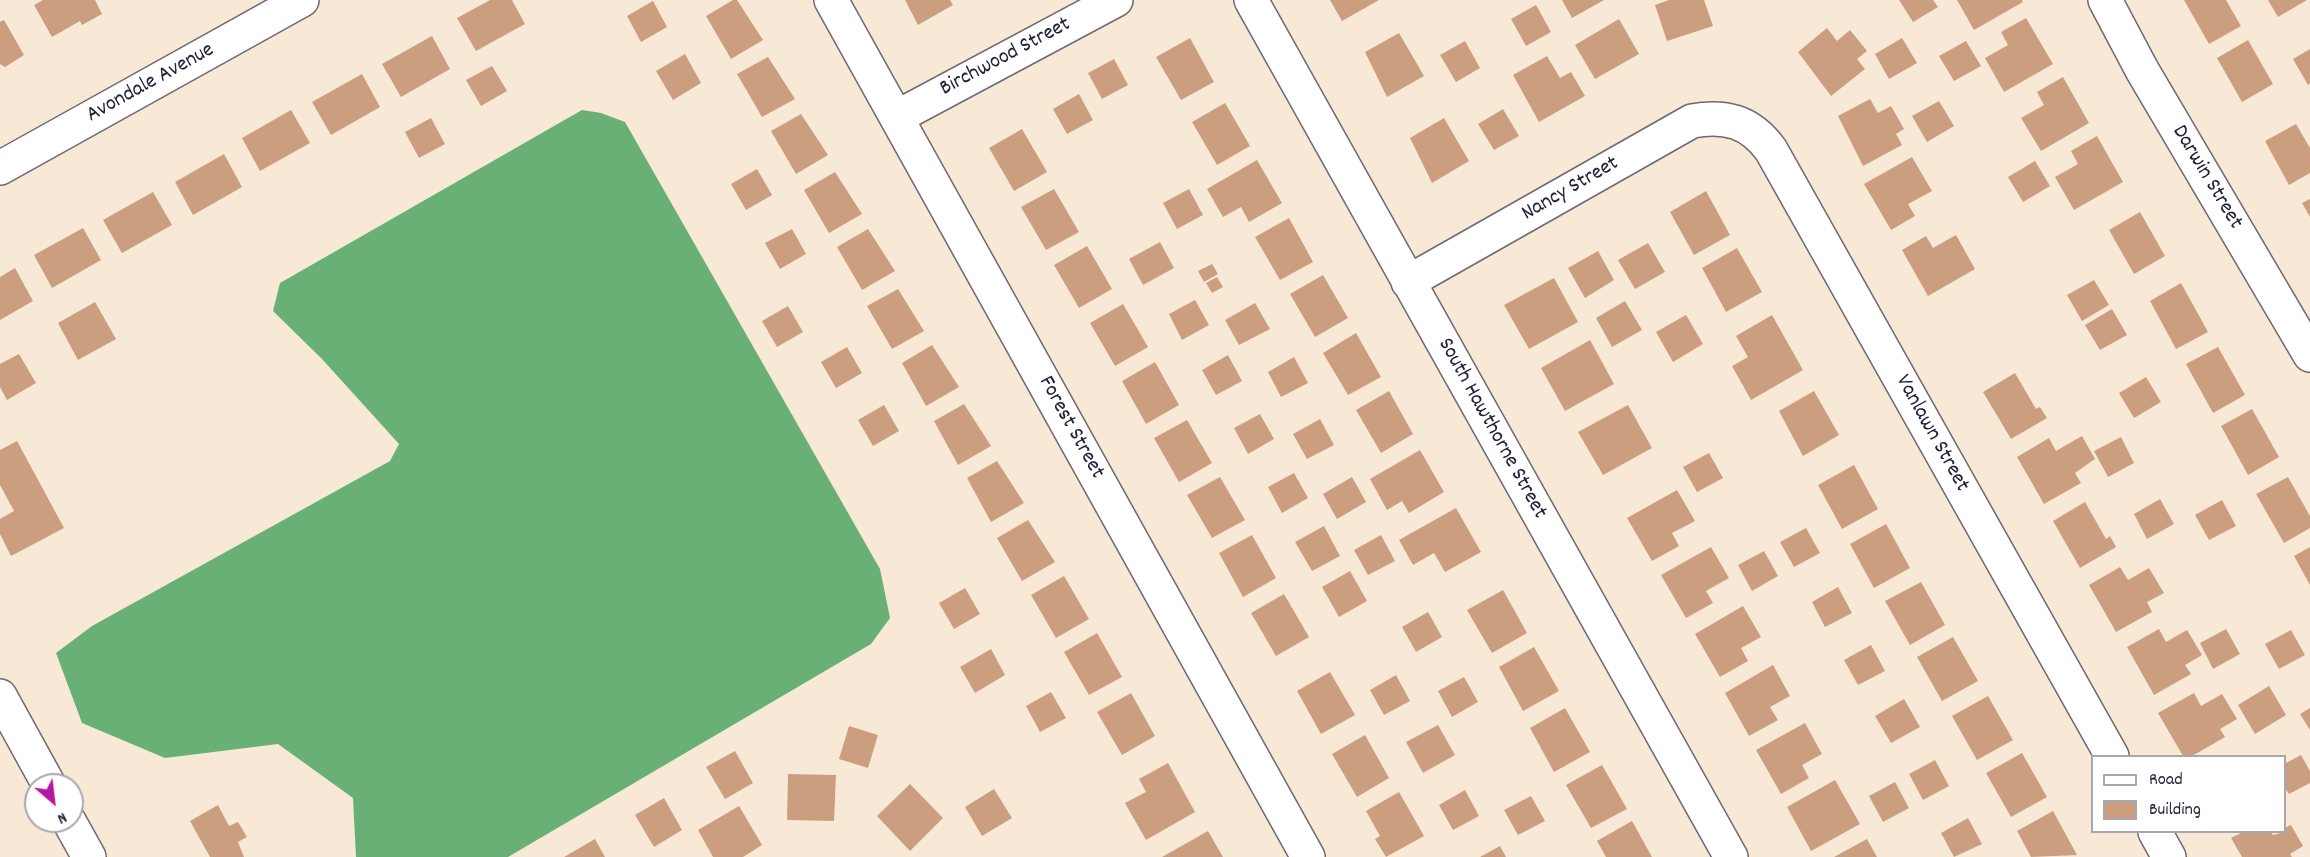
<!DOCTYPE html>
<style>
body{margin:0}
#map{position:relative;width:2310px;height:857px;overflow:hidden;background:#f8e9d6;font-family:Dekko,sans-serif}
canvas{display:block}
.legend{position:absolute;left:2091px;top:755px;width:195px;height:78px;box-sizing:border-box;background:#fff;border:2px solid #a7a7b1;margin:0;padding:8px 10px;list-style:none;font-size:18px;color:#22223b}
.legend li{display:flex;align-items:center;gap:12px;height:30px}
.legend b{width:30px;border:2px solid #a7a7b1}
.north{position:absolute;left:24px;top:773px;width:60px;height:60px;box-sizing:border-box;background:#fff;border:2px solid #a7a7b1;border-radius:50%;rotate:152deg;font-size:16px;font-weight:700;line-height:24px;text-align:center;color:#22223b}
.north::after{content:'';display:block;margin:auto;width:21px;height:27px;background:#b5179e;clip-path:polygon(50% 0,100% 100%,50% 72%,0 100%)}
</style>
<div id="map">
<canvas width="2310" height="857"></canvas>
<ul class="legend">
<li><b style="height:8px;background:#fff"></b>Road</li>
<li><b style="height:16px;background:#cb9e80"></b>Building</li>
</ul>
<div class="north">N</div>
</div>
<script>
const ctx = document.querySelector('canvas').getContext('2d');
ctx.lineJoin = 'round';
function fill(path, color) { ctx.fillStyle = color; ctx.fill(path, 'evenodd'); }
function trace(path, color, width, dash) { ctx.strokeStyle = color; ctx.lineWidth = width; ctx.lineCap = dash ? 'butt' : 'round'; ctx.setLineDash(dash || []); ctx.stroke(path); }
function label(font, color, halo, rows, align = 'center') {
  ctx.font = font + ' Dekko,sans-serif'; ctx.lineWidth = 6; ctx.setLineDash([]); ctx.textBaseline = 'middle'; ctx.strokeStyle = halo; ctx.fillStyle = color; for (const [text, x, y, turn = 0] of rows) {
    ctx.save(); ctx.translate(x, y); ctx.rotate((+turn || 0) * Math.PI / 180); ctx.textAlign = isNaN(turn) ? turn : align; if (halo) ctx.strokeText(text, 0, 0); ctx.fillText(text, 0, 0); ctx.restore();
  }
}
const forest = new Path2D(`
 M582 110 601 113 625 122 880 569 890 618 871 644 508 857H356L353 798 278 744 165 758 82 723 56 653 92 626 390 461 399 444 322 359 273 311 280 283Z`);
const building = new Path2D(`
 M43 0H95L102 14 82 25 80 21 52 37 34 5Z
 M490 0H512L525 24 476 51 457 18Z
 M733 0H737L763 40 731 59 706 16Z
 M905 0H950L953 5 918 25Z
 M1330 0H1379L1342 21Z
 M1562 0H1604L1572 18Z
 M1669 0H1704L1713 26 1667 41 1655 5Z
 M1899 0H1933L1938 7 1913 22Z
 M1957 0H2022L2023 2 1974 30Z
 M2184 0H2226L2241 26 2209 44Z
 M2268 0H2307L2278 17Z
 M653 1 667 27 641 42 627 16Z
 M1536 5 1551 32 1526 46 1511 19Z
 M2026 18 2053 64 2004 92 1985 58 2008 45 2001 32Z
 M1619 19 1639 54 1595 79 1575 45Z
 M4 20 24 55 5 67 0 64V22Z
 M1827 28 1837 41 1850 30 1867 51 1857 59 1865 69 1831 96 1798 52Z
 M1399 33 1424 76 1387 97 1365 52Z
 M432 36 450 69 401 97 382 64Z
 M1190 38 1214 82 1181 100 1156 57Z
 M1902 38 1917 63 1889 79 1875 54Z
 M2248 40 2273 84 2242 102 2217 58Z
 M1465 41 1480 68 1456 82 1440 55Z
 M1966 41 1981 66 1954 81 1939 56Z
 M2310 49V83L2308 85 2293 59Z
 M685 54 701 83 673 100 656 71Z
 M1547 56 1560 78 1571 72 1585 96 1539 122 1513 75Z
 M768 57 795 99 762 117 737 74Z
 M1114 59 1128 85 1102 99 1088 73Z
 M492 66 507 91 481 106 466 80Z
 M362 74 380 107 331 135 312 102Z
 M2063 77 2089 123 2041 151 2021 118 2044 105 2037 92Z
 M1079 94 1093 120 1067 134 1053 109Z
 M1870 99 1878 113 1891 106 1904 129 1896 134 1902 145 1863 166 1838 116Z
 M1939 101 1954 126 1927 142 1912 116Z
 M1225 103 1250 146 1217 165 1192 122Z
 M1503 109 1519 136 1494 150 1478 124Z
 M291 110 310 143 260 171 242 138Z
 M801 114 828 155 796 174 771 131Z
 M431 118 445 144 419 158 405 132Z
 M1444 118 1469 161 1432 183 1410 138Z
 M2296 124 2310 148V173L2289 185 2265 141Z
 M1022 129 1047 172 1014 191 989 148Z
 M2097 136 2123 182 2074 210 2055 177 2078 164 2071 151Z
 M224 154 242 187 193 215 175 182Z
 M1912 157 1932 191 1908 204 1915 216 1891 230 1864 184Z
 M1257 160 1282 203 1249 222 1241 207 1223 217 1207 189Z
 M2035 161 2050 186 2023 202 2008 177Z
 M757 169 772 195 746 210 731 184Z
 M835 172 862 214 829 233 804 190Z
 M1054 189 1079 232 1046 250 1021 207Z
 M1189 189 1203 215 1177 229 1163 203Z
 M1706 191 1730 235 1694 255 1670 212Z
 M153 192 172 225 122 253 103 220Z
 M2310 199V217L2302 203Z
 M2140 212 2165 256 2134 274 2109 230Z
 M1289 218 1313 262 1280 280 1255 237Z
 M83 228 101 260 52 288 34 255Z
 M792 229 806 254 780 269 765 243Z
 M868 229 895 271 862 290 837 247Z
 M1956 235 1975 269 1928 296 1902 250 1926 236 1933 248Z
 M1160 242 1174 268 1143 285 1129 259Z
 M1648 243 1665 272 1635 289 1618 260Z
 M1087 246 1112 289 1079 308 1054 265Z
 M1737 248 1762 292 1726 312 1702 268Z
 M1598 251 1614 280 1585 298 1568 268Z
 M1212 264 1218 274 1204 282 1198 271Z
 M15 268 33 301 0 320V277Z
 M1323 275 1348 318 1315 337 1290 294Z
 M1217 277 1223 287 1212 293 1206 283Z
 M1554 278 1578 322 1529 349 1504 305Z
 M2094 280 2109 305 2082 321 2067 295Z
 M2181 283 2208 332 2176 349 2150 301Z
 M898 289 924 331 892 349 867 306Z
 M1195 300 1209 325 1182 340 1169 314Z
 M1625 301 1642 330 1612 347 1596 318Z
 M95 302 116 339 78 360 58 323Z
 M1255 303 1270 329 1239 345 1225 320Z
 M1123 304 1148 347 1115 366 1090 323Z
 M788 306 803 332 777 347 762 321Z
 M2112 309 2127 335 2100 350 2085 325Z
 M1686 315 1703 344 1673 362 1656 332Z
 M1772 315 1803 370 1751 400 1732 366 1748 357 1736 336Z
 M1356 333 1381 377 1348 395 1323 353Z
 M1590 340 1614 384 1565 411 1541 368Z
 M932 345 959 387 926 406 902 363Z
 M847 347 862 373 836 388 821 362Z
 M2218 347 2245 395 2213 413 2186 364Z
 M19 354 36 383 7 400 0 387V364Z
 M1228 355 1242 381 1216 395 1202 370Z
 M1294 357 1308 383 1281 397 1268 372Z
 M1155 362 1179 405 1146 424 1122 381Z
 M2015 373 2036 409 2040 407 2047 418 2011 439 1983 392Z
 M2146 377 2161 402 2134 418 2119 393Z
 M1389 391 1413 434 1381 453 1356 410Z
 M1814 391 1839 435 1803 456 1779 411Z
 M964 404 991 446 958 465 934 421Z
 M884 405 899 431 873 446 858 420Z
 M1628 405 1652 448 1603 475 1578 432Z
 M2252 409 2279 457 2248 475 2221 426Z
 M1260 414 1274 439 1248 454 1234 428Z
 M1320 419 1334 445 1307 459 1293 434Z
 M1187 420 1212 463 1179 482 1154 438Z
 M2082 436 2095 459 2075 473 2081 483 2044 504 2017 457 2049 438 2056 451Z
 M2121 437 2134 463 2108 477 2094 451Z
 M17 441 64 528 11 556 0 534V519L14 511 0 485V450Z
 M1420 450 1444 492 1409 513 1402 501 1387 510 1370 479Z
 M1709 453 1723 478 1697 492 1683 467Z
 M997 461 1024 503 991 522 967 478Z
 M1854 465 1878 509 1842 529 1818 485Z
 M1294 473 1308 498 1282 513 1268 487Z
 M1220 477 1245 520 1212 538 1187 495Z
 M1352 477 1366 502 1337 519 1323 494Z
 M2288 477 2310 516V528L2284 543 2256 494Z
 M1677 490 1695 521 1672 533 1679 546 1652 561 1627 518Z
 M2160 499 2174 524 2147 539 2134 514Z
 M2222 500 2236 526 2209 540 2195 515Z
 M2085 502 2106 539 2110 536 2116 547 2080 568 2053 521Z
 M1456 508 1481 552 1445 572 1434 553 1413 565 1399 540Z
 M1028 520 1055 562 1022 581 997 538Z
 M1886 524 1910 568 1874 588 1850 544Z
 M1324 526 1340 556 1312 571 1295 542Z
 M1806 528 1820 553 1794 567 1780 542Z
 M1252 535 1276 578 1243 597 1219 553Z
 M1381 535 1395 561 1368 575 1354 550Z
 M1711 547 1729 578 1706 591 1713 603 1686 618 1661 575Z
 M2310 547V585L2294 556Z
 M1764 551 1778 576 1752 591 1738 565Z
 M2120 567 2128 580 2149 568 2164 593 2147 602 2152 612 2116 632 2089 585Z
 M1350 571 1367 601 1339 617 1322 587Z
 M1064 576 1089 619 1056 638 1031 595Z
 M1921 582 1945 625 1910 645 1885 601Z
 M1838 587 1852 613 1825 627 1812 602Z
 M965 588 980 614 954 629 939 603Z
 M1503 590 1527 633 1492 653 1467 610Z
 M1284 594 1309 637 1276 656 1251 613Z
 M1743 606 1761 637 1741 648 1748 661 1720 677 1695 634Z
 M1428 612 1442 637 1416 652 1402 627Z
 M2159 629 2166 642 2187 630 2202 655 2185 665 2191 674 2154 695 2127 647Z
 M2226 629 2240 654 2213 669 2200 643Z
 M2291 630 2305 655 2279 669 2265 644Z
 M1097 633 1122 677 1089 695 1064 652Z
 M1953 637 1978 681 1942 701 1917 657Z
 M1871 645 1885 671 1858 685 1844 660Z
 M1534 647 1559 691 1523 711 1499 667Z
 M991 649 1005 675 975 693 960 667Z
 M1773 665 1790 696 1770 707 1778 720 1749 736 1725 693Z
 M1330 672 1355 715 1321 734 1297 691Z
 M1396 675 1410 701 1384 715 1370 690Z
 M1464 677 1478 702 1452 717 1438 691Z
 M2269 686 2286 715 2255 734 2238 705Z
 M1051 692 1066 718 1040 732 1026 706Z
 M1131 693 1155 736 1122 755 1097 712Z
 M2194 693 2201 706 2222 694 2237 719 2220 729 2225 737 2192 756H2183L2158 713Z
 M1988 696 2013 740 1977 760 1952 716Z
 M1904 699 1920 727 1891 743 1875 716Z
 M1565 708 1590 752 1554 772 1530 728Z
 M2310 708V730L2300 714Z
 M1805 723 1822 754 1802 765 1809 778 1781 794 1756 750Z
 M1438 725 1455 755 1423 773 1406 742Z
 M849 726 878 735 868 768 839 759Z
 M1365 735 1389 778 1357 797 1332 754Z
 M735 751 753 783 725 799 706 767Z
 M2022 753 2047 797 2011 817 1986 773Z
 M2301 755 2310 771V783L2289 794 2284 787V764Z
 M1935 760 1949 786 1923 800 1909 774Z
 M1168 763 1195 812 1146 840 1125 803 1146 792 1139 779Z
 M1602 765 1627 809 1591 828 1566 785Z
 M788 774 836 775 834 821 787 820Z
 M1835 780 1860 824 1811 851 1787 807Z
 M1895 782 1909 808 1883 822 1869 796Z
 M910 784 943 818 910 851 877 816Z
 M994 789 1012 818 982 836 965 807Z
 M1465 790 1479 816 1453 830 1439 805Z
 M1399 792 1424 836 1386 857 1375 839 1380 836 1366 811Z
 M1531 796 1545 821 1518 835 1504 810Z
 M664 798 682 830 654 847 635 815Z
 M218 805 229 826 238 822 247 837 238 842 244 857H210L190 821Z
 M739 806 762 845 743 857H713L698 830Z
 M2053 811 2077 855 2031 857 2017 831Z
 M1968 818 1982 844 1954 857 1941 833Z
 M1632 821 1652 857H1606L1597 841Z
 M2291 825 2303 846 2290 854 2292 857H2242L2231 838 2243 832H2271L2273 835 2284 832V828Z
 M1208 831 1223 857H1162Z
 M595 839 605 857H564Z
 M1867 839 1877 857H1834Z
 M1500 846 1506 857H1480Z`);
const minor = new Path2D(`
 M831 0 1308 857
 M1251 0 1731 857
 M2105 0 2142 70 2310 355
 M897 117 1116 0
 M1408 282 1692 121C1725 115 1750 121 1771 150L2112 756
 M0 696 49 785
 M69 821 89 857
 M2155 832 2169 857`);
const tertiary = new Path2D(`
 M0 168 302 0`);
const streetNames = [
 ["Birchwood Street",1006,58,-28],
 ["Avondale Avenue",151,84,-29],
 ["Darwin Street",2206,178,59],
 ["Nancy Street",1571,190,-30],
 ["Forest Street",1070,428,61],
 ["South Hawthorne Street",1491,429,61],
 ["Vanlawn Street",1931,434,61]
];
fill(forest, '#69b076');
fill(building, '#cb9e80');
trace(minor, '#6d6871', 36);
trace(tertiary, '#6d6871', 36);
trace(minor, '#fff', 33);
trace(tertiary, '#fff', 33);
label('22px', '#22223b', '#fff', streetNames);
</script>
